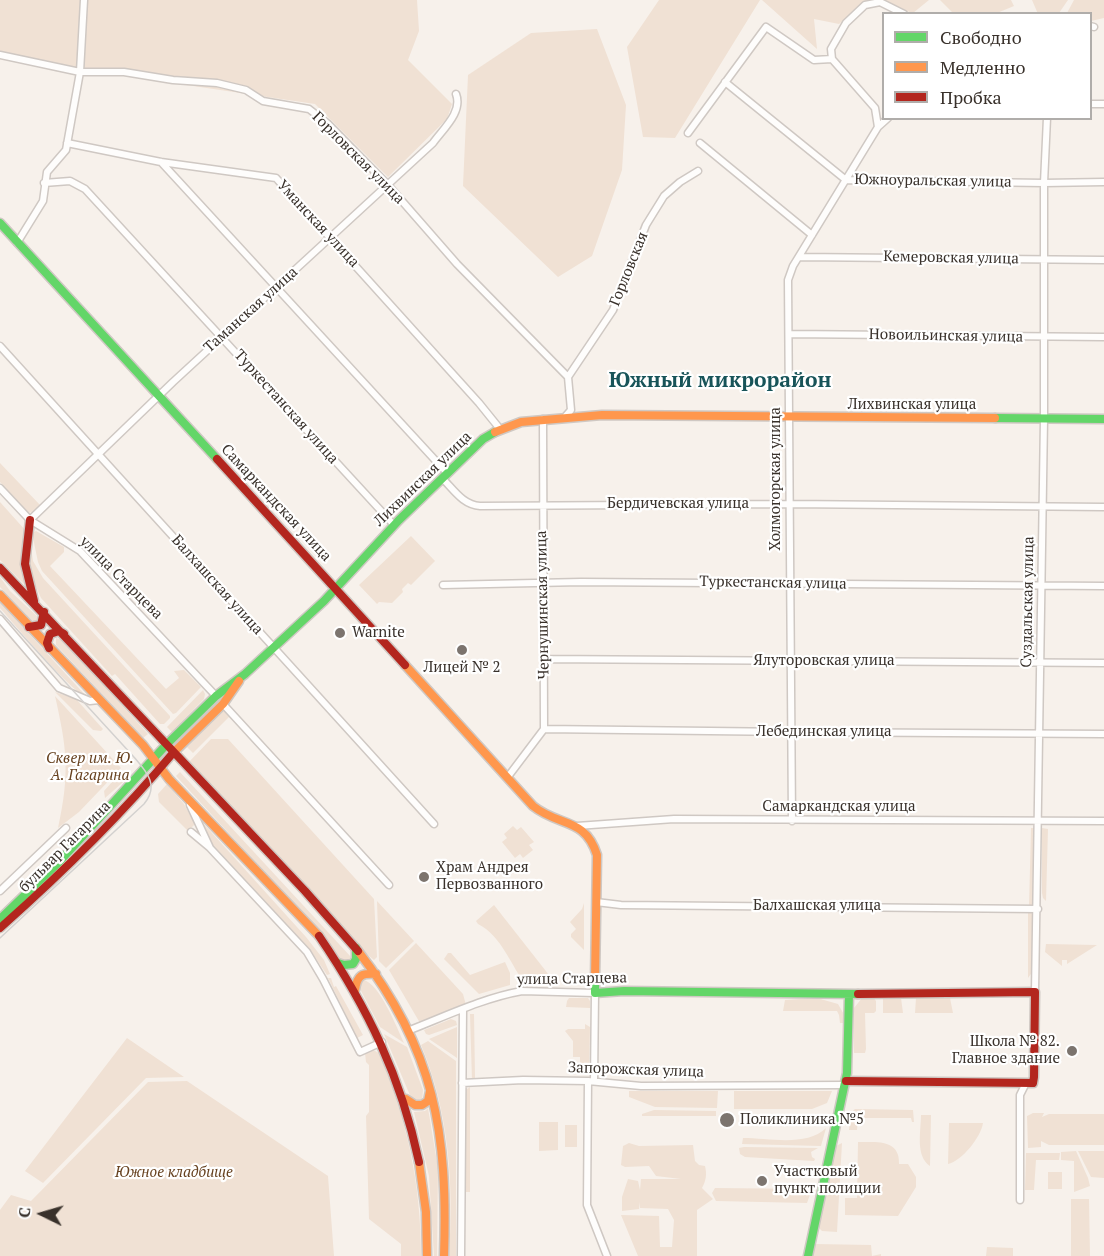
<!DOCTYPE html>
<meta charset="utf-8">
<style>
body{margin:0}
#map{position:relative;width:1104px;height:1256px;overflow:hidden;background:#f7f1eb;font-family:"PT Serif",serif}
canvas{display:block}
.legend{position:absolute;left:882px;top:12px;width:210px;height:108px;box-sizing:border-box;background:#fff;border:2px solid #b0adaa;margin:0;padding:8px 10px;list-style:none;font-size:18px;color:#39312b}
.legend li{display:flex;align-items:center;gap:12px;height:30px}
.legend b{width:30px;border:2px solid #b0adaa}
.north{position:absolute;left:12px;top:1184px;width:60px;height:60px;-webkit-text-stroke:4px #fff;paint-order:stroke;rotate:275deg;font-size:16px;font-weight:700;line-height:24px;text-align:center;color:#39312b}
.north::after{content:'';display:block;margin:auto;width:21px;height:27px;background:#39312b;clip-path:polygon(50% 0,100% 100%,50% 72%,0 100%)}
</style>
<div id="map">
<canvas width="1104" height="1256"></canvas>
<ul class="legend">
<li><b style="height:8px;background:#63d668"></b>Свободно</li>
<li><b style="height:8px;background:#ff974d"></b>Медленно</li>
<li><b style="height:8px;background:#b3261e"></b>Пробка</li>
</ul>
<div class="north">С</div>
</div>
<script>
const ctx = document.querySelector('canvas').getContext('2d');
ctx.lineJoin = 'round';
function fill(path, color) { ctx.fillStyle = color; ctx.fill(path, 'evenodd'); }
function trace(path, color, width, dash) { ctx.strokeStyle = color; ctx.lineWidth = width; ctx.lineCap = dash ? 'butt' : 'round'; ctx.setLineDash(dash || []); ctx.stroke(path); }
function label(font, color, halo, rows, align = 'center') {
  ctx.font = font + ' "PT Serif",serif'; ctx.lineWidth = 4.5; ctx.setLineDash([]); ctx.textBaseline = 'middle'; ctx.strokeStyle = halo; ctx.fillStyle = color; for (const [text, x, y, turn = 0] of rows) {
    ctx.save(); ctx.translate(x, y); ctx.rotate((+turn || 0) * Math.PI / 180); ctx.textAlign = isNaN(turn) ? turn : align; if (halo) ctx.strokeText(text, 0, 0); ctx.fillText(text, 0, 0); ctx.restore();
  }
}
const green = new Path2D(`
 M0 0H417L419 31 408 60 452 104 447 119 388 177 315 104 78 69 0 52Z
 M659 0H760L675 138 643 137 627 47Z
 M762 0H867L839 24 814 19 817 49Z
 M882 0H929L913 13 891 6Z
 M940 0H1011L1014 6 997 13H953Z
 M1032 0H1068L1059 13 1038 14Z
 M1074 0H1104V18L1091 21 1090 14 1067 13Z
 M597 29 626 105 622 170 592 256 558 277 463 186 468 75 531 33Z
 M0 463 40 505 33 512 28 513 0 482Z
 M0 502 26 531 22 560 27 587 0 560Z
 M36 531 64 547V552L50 566 166 689 179 678 174 671 184 670 201 687 176 713 173 714 42 571 38 562 32 533Z
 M411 536 435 561 411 585 408 583 402 589 403 592 392 603 379 602 377 604 359 585Z
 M30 540 33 561 43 578 170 716V718L164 724H160L115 674 112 676 41 598 29 571Z
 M0 577 10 591 38 617 37 622 31 620 0 587Z
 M0 602 87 697C73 694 14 624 0 608Z
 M56 638 63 640 148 734 143 738 56 645Z
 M203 690 205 694 204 699 172 732 167 727Z
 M55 692 76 699 103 729 101 731 93 730Z
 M55 696 121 768 79 812 58 828C70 773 67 749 55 696Z
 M224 711 230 716 193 753 187 747 221 712Z
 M211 739H228L374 899 377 957 374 960 359 948 188 763Z
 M125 771 131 772 130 776 105 798 104 791 121 772Z
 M180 772 351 957 350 960 342 963 306 917 176 776Z
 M167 784 184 804 195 824 188 831 159 802 158 794Z
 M203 823 306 937 324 960 330 974 327 975 309 948 213 846 201 825Z
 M513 826 517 830 521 827 534 842 529 845 533 850 523 858 520 854 515 858 502 842 507 838 504 834Z
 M1031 828H1036L1034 906 1029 907Z
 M1042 828 1048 829 1046 901 1043 898 1042 893Z
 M377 901 414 941 386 968 379 961Z
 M584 903V950L571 937V934L576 929 570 922 582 909Z
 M494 905 549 975 547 977 552 983 554 982V986L526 985C511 966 502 936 478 924L476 921Z
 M1028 910 1034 913 1033 971 1028 978Z
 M416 943 463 994 466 1005 420 1023 389 970Z
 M1046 944 1097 945 1067 964V960H1062V966L1045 952Z
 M448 953H451L470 975 505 962 510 973V985L479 994 444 959Z
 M328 978H331L334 987 336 986 363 1035 357 1038Z
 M363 980C379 982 397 1028 404 1043L380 1027 360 989V982Z
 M872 996 876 1001V1011L874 1013H865L866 1049 865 1053H854V1008L862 998Z
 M883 997 901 998 903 1013H883Z
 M569 998H588L590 1001V1008L566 1007 567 1001Z
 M817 998 838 1004 846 1018V1023H840L839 1015 837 1011H783L785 1000Z
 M916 998H950L953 1013H915Z
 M470 1014H474L475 1076V1080L472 1081Z
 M451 1019 456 1021 457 1025 429 1035 426 1034 424 1030Z
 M585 1024 590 1027 589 1072 580 1073V1057H573V1041L565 1031 568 1029H585Z
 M457 1027V1058L429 1039Z
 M384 1034 407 1047 423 1090 422 1101 420 1102 412 1100Z
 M127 1038 184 1077 146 1078 43 1183 25 1171Z
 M428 1041 456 1061V1256H449C454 1184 449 1112 421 1045Z
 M373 1050 379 1053C407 1120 421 1183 421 1256H401V1244L369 1219 366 1116 369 1112V1065L366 1062 365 1053Z
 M187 1081 328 1176 334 1256H0V1210L11 1195 31 1201 148 1082Z
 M470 1087V1192H465L464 1091Z
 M629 1091H718L717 1108 655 1107 629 1097Z
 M734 1091H832L827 1103 812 1109H734Z
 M428 1108 438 1168 437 1256H434L429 1176 414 1112 425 1111Z
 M855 1109 913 1110 914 1122H912L911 1118H858L857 1130H849L851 1112Z
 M654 1110 716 1111V1116H642V1114Z
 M1033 1113H1044L1042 1117 1049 1114H1104V1145H1049L1041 1141V1147L1028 1148 1027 1116Z
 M921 1115H931L930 1166C915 1156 921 1131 921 1115Z
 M539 1122H558V1150L539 1151Z
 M949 1123H983C981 1137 962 1161 948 1164Z
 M565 1125H577V1147H565Z
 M826 1128 821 1146 742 1144 743 1138C769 1138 807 1147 826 1128Z
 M858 1142C877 1142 900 1139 899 1164H908L916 1177V1187L898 1216 845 1215V1198H857Z
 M629 1143 639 1146 693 1145 695 1161 699 1165 705 1166C707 1174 706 1181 702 1188L713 1199 697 1210V1256H638L621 1215 659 1216 660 1247H672L674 1220 668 1209 640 1208V1202L639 1209 622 1211V1197L628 1179 638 1181 640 1190 641 1179H681L656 1176 649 1166 625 1167 621 1165 623 1146Z
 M842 1143 837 1232 822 1231 818 1227 834 1147Z
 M744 1147 818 1148 811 1152 812 1157 815 1159 814 1161 745 1157 740 1154 739 1148Z
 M1076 1151 1088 1178 1090 1186 1074 1192V1161L1061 1160V1152Z
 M1078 1151H1104V1178L1091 1177Z
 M1026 1153H1060L1059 1160H1036L1034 1190H1025Z
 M1048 1172H1062V1189H1048Z
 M715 1188 812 1189 807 1203 716 1201 712 1193Z
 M1071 1199H1089L1090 1256H1071Z
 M815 1244 871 1245 872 1256 881 1254V1256H813Z
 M987 1247 1013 1248V1256H986Z`);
const street = new Path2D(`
 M1090 26 1094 27
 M0 55 80 72H124L173 80 217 83 246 90 263 101 309 109 327 123 388 185 457 264 568 377 571 410 564 418
 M832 59 831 49 846 23 865 5 880 2 904 14
 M725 82 846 180 1044 183 1104 182
 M1090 104H1104
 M688 133 766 27 814 60 832 59 875 108 878 127 888 118
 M67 143 161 162 276 178 479 403 500 429
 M700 143 812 235
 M161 162 447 473
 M44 183 70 181 85 189 394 525
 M17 243 43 201 47 172 66 150 80 72 84 0
 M799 257 1104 260
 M789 334 1104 337
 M0 346 434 824
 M568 377 613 310 646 225 664 196 680 182 698 171
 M442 478C454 490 463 505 480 506L790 504 1104 507
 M0 488 30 520 80 551 216 696
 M30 520 173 382 433 143C443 129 463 112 456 94
 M443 585 581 582 1104 586
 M0 619 59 688 90 701 99 700
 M544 659 1104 663
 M223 704 389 885
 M544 729 792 732 1104 734
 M507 778 544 729 543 419
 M190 805 210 848 307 952 323 979 360 1052 382 1042
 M792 821 788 280 793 266 878 127
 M577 826 674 819 1104 821
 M191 832 209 847
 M0 891 66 828
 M596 902 621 905 1038 909
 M1035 992 1044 419V183L1047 118
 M410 1030C446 1016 483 998 522 991L595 993 594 1081
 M588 1081 587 1205 607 1256
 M462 1083 523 1080 588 1081 641 1086 845 1085
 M1020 1200V1095L1026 1083
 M461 1256 463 1009`);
const fast = new Path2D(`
 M0 223 217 459
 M995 418 1104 419
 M166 745 216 696 245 674 324 601 399 520 483 439 495 432
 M0 919 59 862 166 745
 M338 963 344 965 353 964 356 959V948
 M595 980V993L624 991 858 994
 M808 1256 847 1073 849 994`);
const slow = new Path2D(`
 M495 432 521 422 602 415 995 418
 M0 595 143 745 169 779 319 936
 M405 665 533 806C559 827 585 817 597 855L595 980
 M173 753 223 704 239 681
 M358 951C435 1050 448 1133 444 1256
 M355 990C357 975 362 973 376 974
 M406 1099 415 1105H422L428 1101 430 1091
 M419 1162 426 1212 427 1256`);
const jam = new Path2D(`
 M217 459 405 665
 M30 520 25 564 34 601
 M0 568 305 891 358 951
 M29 627 41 625 44 612
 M49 648 47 643 50 634 59 631 64 634
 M0 928C61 874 121 815 173 753
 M319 936C368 1008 401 1077 419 1162
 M846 1081 1033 1083 1034 1077 1035 992 858 994`);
const tram = new Path2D(`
 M0 611 133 756C146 771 160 785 144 804L0 938`);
const markers = [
 [340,633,6,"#7c746e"],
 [462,650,6,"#7c746e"],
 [424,877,6,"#7c746e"],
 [1072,1051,6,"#7c746e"],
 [727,1120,8,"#7c746e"],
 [762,1181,6,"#7c746e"]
];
const streetNames = [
 ["Горловская улица",358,158,45],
 ["Южноуральская улица",933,181,1],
 ["Уманская улица",318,224,47],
 ["Кемеровская улица",951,258,1],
 ["Горловская",629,269,-68],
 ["Таманская улица",251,310,-42],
 ["Новоильинская улица",946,336,1],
 ["Лихвинская улица",912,405],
 ["Туркестанская улица",286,407,48],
 ["Лихвинская улица",423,479,-44],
 ["Холмогорская улица",776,479,-90],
 ["Самаркандская улица",276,503,47],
 ["Бердичевская улица",678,504],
 ["улица Старцева",121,578,45],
 ["Туркестанская улица",773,583,1],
 ["Балхашская улица",217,585,48],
 ["Суздальская улица",1028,602,-89],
 ["Чернушинская улица",543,605,-91],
 ["Ялуторовская улица",824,661],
 ["Лебединская улица",824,732],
 ["Самаркандская улица",839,807],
 ["бульвар Гагарина",65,847,-45],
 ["Балхашская улица",817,906],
 ["улица Старцева",572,979,-1],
 ["Запорожская улица",636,1070,2]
];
const poiNames = [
 ["Warnite",352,633],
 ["Лицей № 2",462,668,"center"],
 ["Храм Андрея",436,868],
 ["Первозванного",436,885],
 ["Школа № 82.",1060,1042,"right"],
 ["Главное здание",1060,1059,"right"],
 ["Поликлиника №5",740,1120],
 ["Участковый",774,1172],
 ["пункт полиции",774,1189]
];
const parkNames = [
 ["Сквер им. Ю.",90,759],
 ["А. Гагарина",90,776],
 ["Южное кладбище",174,1173]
];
const districtNames = [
 ["Южный микрорайон",720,381]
];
fill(green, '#f0e1d4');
trace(street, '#cfc8c3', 9);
trace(fast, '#cfc8c3', 11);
trace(slow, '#cfc8c3', 11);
trace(jam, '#cfc8c3', 11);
trace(street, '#fefdfc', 6);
trace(fast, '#63d668', 8);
trace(slow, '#ff974d', 8);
trace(jam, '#b3261e', 8);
trace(tram, '#d3d1cf', 1.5);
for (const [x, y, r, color] of markers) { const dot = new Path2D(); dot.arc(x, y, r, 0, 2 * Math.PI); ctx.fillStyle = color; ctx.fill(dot); trace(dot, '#fff', 2); }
label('15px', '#39312b', '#fff', streetNames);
label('15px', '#39312b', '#fff', poiNames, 'left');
label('italic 15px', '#674220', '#fff', parkNames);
label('bold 21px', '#185459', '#fff', districtNames);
</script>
